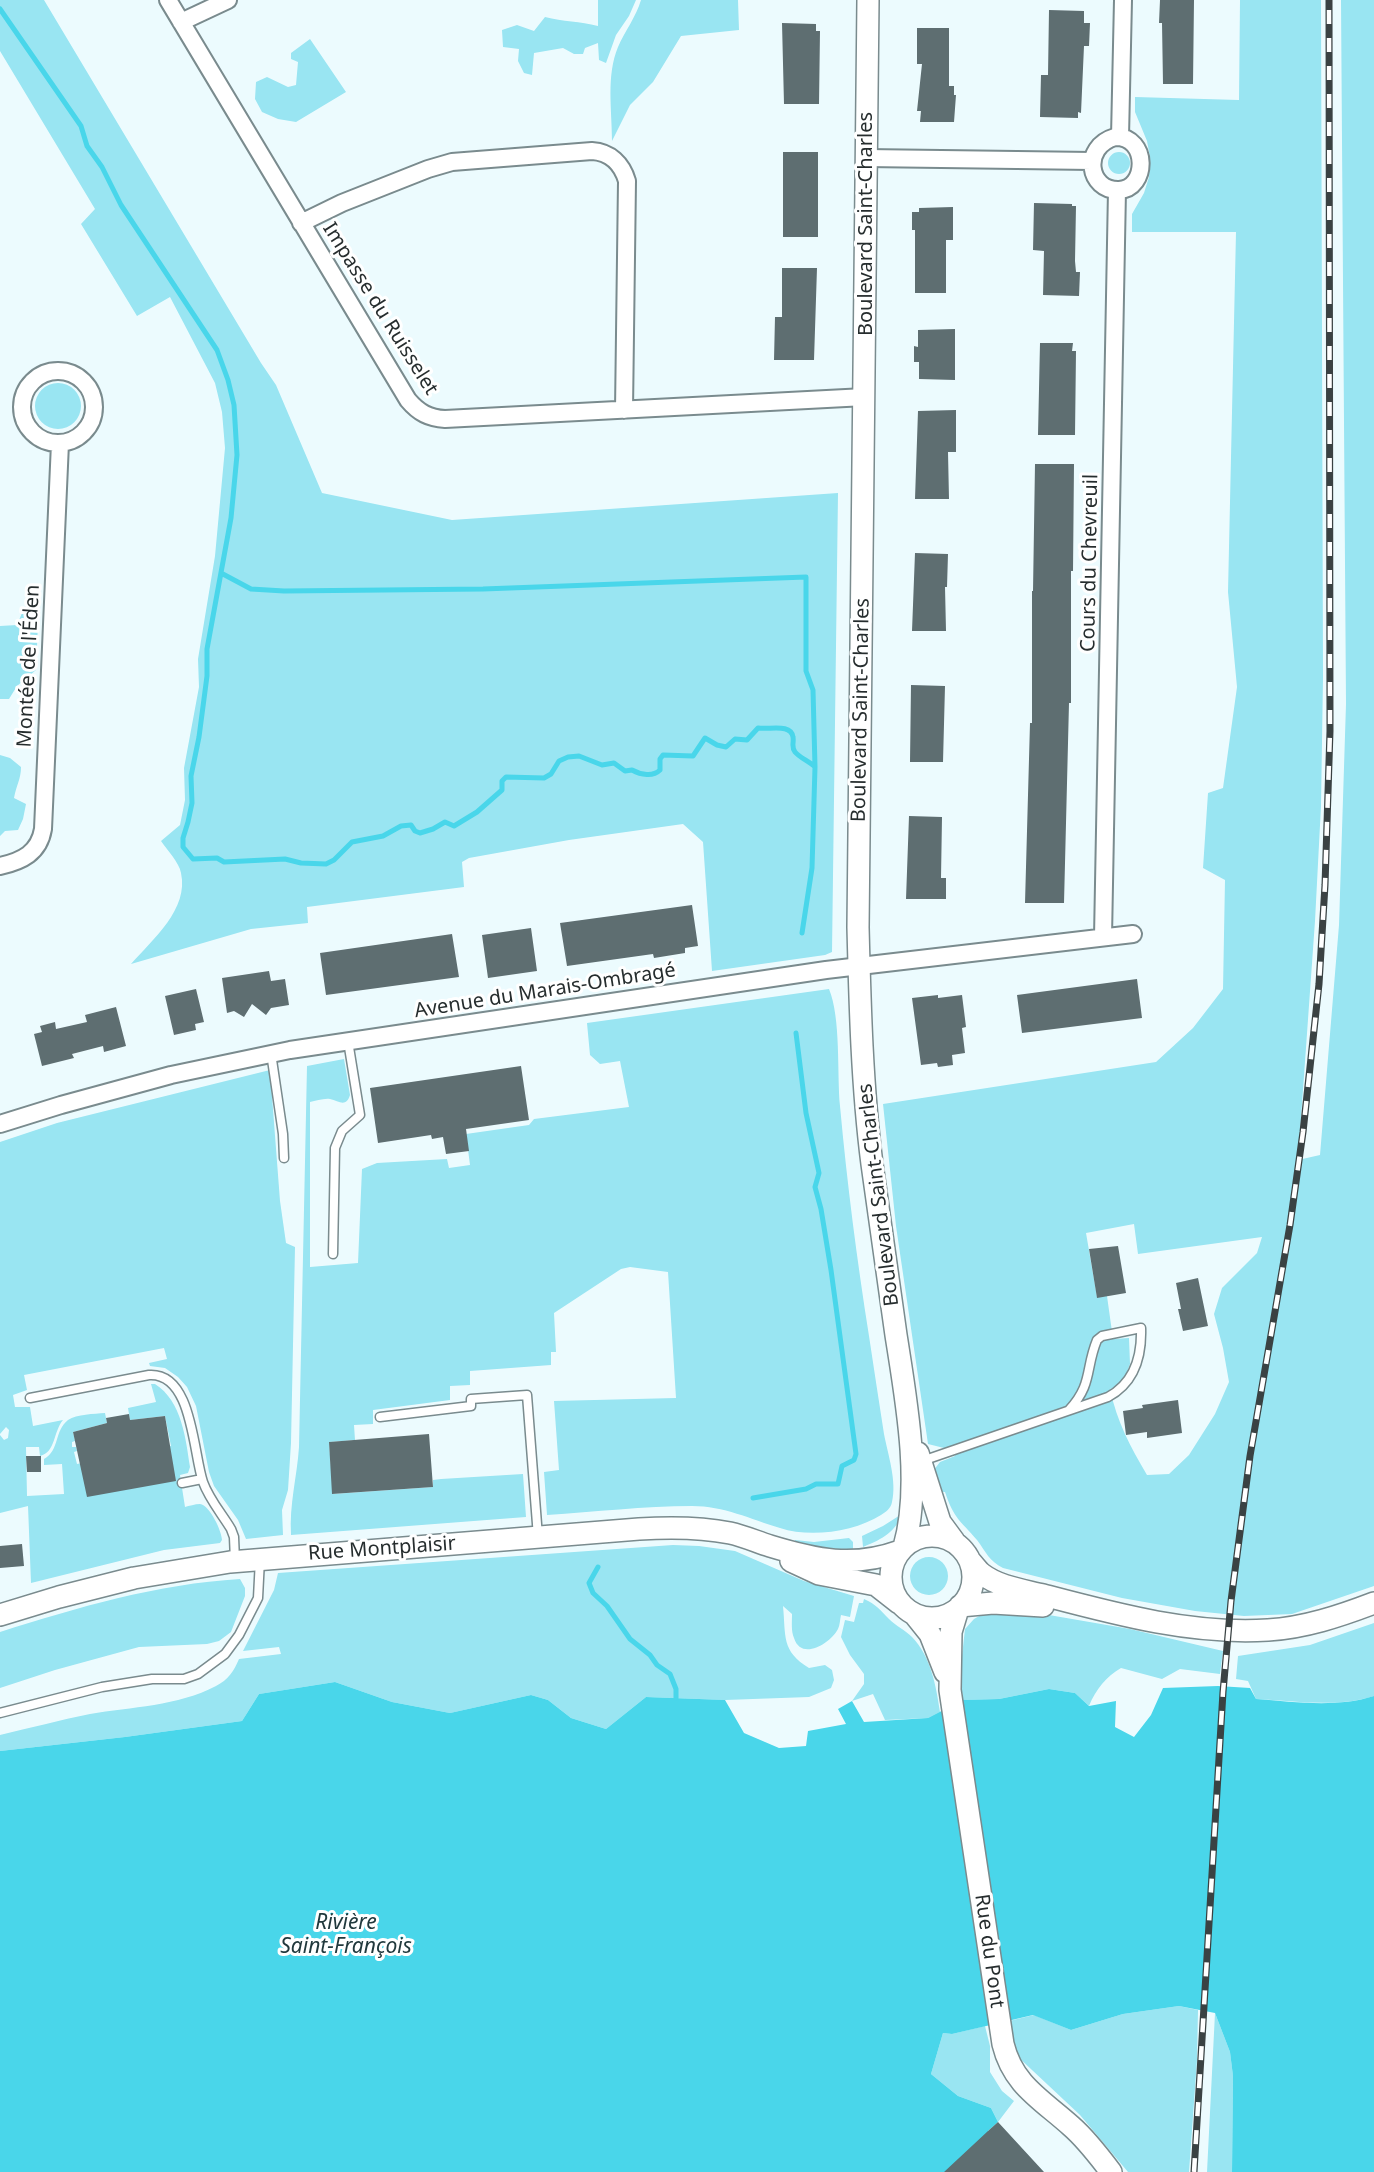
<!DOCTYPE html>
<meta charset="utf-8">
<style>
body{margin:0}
canvas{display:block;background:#ecfbfe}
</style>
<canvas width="1374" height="2172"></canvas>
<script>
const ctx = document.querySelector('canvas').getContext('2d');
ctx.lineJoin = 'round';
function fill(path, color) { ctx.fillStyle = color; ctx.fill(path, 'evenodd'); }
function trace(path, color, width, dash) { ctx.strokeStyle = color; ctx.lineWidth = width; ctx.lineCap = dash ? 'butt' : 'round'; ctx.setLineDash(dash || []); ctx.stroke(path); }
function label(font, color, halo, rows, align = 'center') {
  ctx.font = font + ' "Noto Sans",sans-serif'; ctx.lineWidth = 6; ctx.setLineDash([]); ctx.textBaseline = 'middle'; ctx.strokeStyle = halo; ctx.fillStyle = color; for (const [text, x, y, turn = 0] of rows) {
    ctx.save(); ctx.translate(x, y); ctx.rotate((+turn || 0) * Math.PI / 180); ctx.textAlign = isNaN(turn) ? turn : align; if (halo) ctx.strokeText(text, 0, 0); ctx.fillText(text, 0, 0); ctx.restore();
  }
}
const green = new Path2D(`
 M0 0H44L261 363 276 385 322 493 452 520 838 493 832 952 825 955 712 971 703 842 683 824 569 840 469 858 462 862 464 887 307 907 308 923 251 929 131 964C153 939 189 909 181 873 179 862 167 850 161 841L180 825 185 800 184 768 199 687 198 659 215 556 225 448 222 412 215 383 170 297 137 316 81 224 95 209 0 51Z
 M598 0H636L629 16 616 35 606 63 599 60 598 43 585 48 583 54H574L563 48 534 53 532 75 524 73 518 61 519 49 503 47 502 30 517 25 534 31 545 17C563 22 580 21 598 26Z
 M641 0H738L739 30 681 36 653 82 630 105 612 141C612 109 606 76 618 47 625 31 636 17 641 0Z
 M1240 0H1321L1323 677 1321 806 1315 921 1298 1160 1320 1155 1339 925 1346 704 1341 0H1374V1586L1292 1614 1244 1616 1195 1611 1122 1598 1003 1568C989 1561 986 1552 977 1540 960 1520 954 1519 945 1492H938L933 1471 940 1462 955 1456 953 1447 944 1448 928 1444 896 1226 883 1104 1156 1062 1193 1028 1223 989 1225 880 1203 868 1208 793 1223 788 1237 687 1228 592 1236 232H1132V214L1144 193 1149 177 1150 157 1147 141 1135 112V97L1239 100ZM1134 1224 1138 1254 1262 1237 1257 1253 1222 1288 1214 1314 1223 1348 1229 1382 1215 1414 1189 1455 1169 1474 1147 1475C1130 1446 1117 1422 1110 1389L1122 1385 1130 1364 1129 1338 1113 1339 1107 1296 1097 1297 1086 1233Z
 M310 39 346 92 296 122 278 119 262 112 255 99 256 82 267 77 288 87 296 85 298 62 291 59V53Z
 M1108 163a11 11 0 1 1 22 0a11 11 0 1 1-22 0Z
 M35 406a23 23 0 1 1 46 0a23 23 0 1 1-46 0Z
 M39 599 36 670 17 686 9 699H0V626L17 625 27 601Z
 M0 755 10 758 21 767C21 779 16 786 14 798L26 804 23 819 18 830 5 831 0 836Z
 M829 989C841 1018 837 1073 840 1106 847 1183 857 1260 869 1336 874 1369 879 1402 884 1434 888 1455 897 1481 892 1502 891 1508 886 1512 881 1515 854 1532 810 1538 780 1528 750 1519 724 1506 692 1506 644 1506 595 1512 547 1515L544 1472 559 1470 554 1401 676 1398 668 1272 630 1267 621 1269 554 1313 556 1352H551V1365L470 1371V1385L450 1386V1400L373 1410V1424L354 1425 355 1440 329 1442 333 1494 433 1487V1480L441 1479 523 1474 526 1517 291 1535C289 1505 297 1477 299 1447L307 1066 344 1059 350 1095C346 1108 339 1101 330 1099 324 1098 316 1101 310 1102V1267L358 1263 362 1169 377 1163 447 1159 449 1168 470 1165 466 1134 529 1125 534 1119 629 1107 620 1061 600 1064 590 1055 587 1023Z
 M270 1070 280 1201 286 1243 295 1247 291 1443 288 1490 282 1510 283 1535 246 1539 238 1520 214 1486 209 1472 196 1406 187 1387 178 1377 165 1368 150 1366 149 1363 167 1359 164 1348 24 1375 27 1390 13 1395 15 1407H30L33 1426 63 1420C53 1432 56 1452 40 1456L39 1447H26L27 1496 64 1494 62 1464 44 1465V1459C60 1450 54 1431 68 1420 77 1414 94 1414 105 1413L107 1423 73 1432 75 1441 72 1442V1447H76L77 1451 74 1452 77 1464 171 1446 165 1416 130 1420 128 1408 156 1402 151 1384H155C182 1401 186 1440 190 1467L188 1473 180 1475 185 1507C189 1506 195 1504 200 1504 210 1505 222 1532 222 1540L220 1543 164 1550 31 1583 28 1506 0 1513V1435L4 1440 8 1438 9 1430 6 1427 0 1434V1142L57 1123Z
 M905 1512C893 1533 885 1538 863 1547L862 1536 883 1526Z
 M849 1538 853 1542V1552L819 1549 795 1543V1540L814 1542Z
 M673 1545 699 1546 735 1551 804 1581 854 1596 850 1617 841 1615C840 1619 840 1625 838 1629 830 1644 801 1661 794 1638 791 1631 792 1622 792 1614L783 1606C786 1636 781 1651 809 1668L825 1665 832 1670 834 1680 831 1688 809 1697 725 1700 646 1697 606 1729 571 1718 548 1700 531 1695 450 1713 392 1702 335 1682 259 1694 242 1721 125 1737 0 1751V1735C30 1728 60 1720 90 1714 131 1707 178 1706 216 1686 228 1680 234 1671 239 1659L281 1654 279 1647 243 1651 274 1590 278 1573Z
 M910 1576a19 19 0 1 1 38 0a19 19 0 1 1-38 0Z
 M240 1579 245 1588V1596L231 1632 219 1641 207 1644 139 1647 55 1670 0 1688V1632C79 1607 157 1584 240 1579Z
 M864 1599C876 1604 880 1610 889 1619 896 1626 905 1630 912 1637 931 1657 936 1685 940 1712L928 1718 885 1720 873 1694 852 1701 864 1684V1674L850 1655 841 1637 845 1620 854 1622 859 1603H863Z
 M1020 1610 1130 1629 1223 1651 1220 1674 1180 1669 1162 1679 1121 1668C1106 1677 1096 1689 1089 1706L1075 1693 1049 1689 999 1699 963 1700 960 1674 965 1629 974 1619 988 1611Z
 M1374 1623V1696C1337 1708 1295 1701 1256 1699L1248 1681 1236 1679 1238 1656 1310 1645Z
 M1179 2006 1198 2010 1197 2060 1189 2172H1128L1080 2115 1016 2055 1009 2021 1034 2015 1071 2030 1123 2014Z
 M1215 2013 1230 2052 1233 2076 1232 2172H1207Z
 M985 2026 990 2046V2072L1002 2091 1014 2101 998 2122 991 2108 958 2096 931 2074 943 2033 952 2034Z`);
const water = new Path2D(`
 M335 1682 392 1702 450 1713 531 1695 548 1700 571 1718 606 1729 646 1697 725 1700 744 1733 779 1748 806 1746 808 1731 846 1724 838 1709 852 1701 864 1722 928 1718 963 1700 999 1699 1049 1689 1075 1693 1089 1706 1116 1701 1115 1727 1134 1737 1151 1715 1163 1688 1218 1686 1250 1688 1256 1699C1295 1702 1337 1708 1374 1696V2172H1232L1233 2076 1230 2052 1215 2013 1179 2006 1123 2014 1071 2030 1033 2015 952 2034 943 2033 931 2074 958 2096 991 2108 998 2122 988 2131 1025 2172H0V1751L125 1737 242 1721 259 1694Z`);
const stream = new Path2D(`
 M0 9 81 126 87 146 102 167 121 205 217 350 228 380 234 405 237 455 231 518 207 649V676L199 737 191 776 192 803 188 822 183 838V847L193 859 217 858 224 862 285 859 301 863 326 864 334 860 352 842 383 836 401 826 411 825 415 831 420 833 433 829 445 822 454 826 477 812 502 790V781L506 777 544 778 551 774 559 761 568 757 579 756 602 765 614 763 625 771 632 770C641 775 653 777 660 770V759L663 755 693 756 705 738 717 745 726 747 735 739 747 740 758 728C769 730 791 723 793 737 794 743 791 747 795 752 800 758 809 761 815 767L812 868 802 933
 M221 573 251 589 284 591 483 589 806 577V671L813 690 815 767
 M753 1498 806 1489 816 1484H838L842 1466 854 1460 856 1454 831 1270 821 1209 815 1187 819 1173 806 1113 796 1033
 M598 1567 589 1583 593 1593 607 1606 630 1639 650 1655 657 1665 670 1674 676 1689V1698`);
const building = new Path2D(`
 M1160 0H1194L1193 84H1163L1162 23H1159Z
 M1049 10 1084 11V23H1090L1089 46H1084L1081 113 1078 112V118L1040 117 1041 75H1048Z
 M782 23 816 24V31H820L819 104H784Z
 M917 28H949V86H954V95H956L954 122H920L921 111H917L922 64H917Z
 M783 152H818V237H783Z
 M1034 203 1072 204V206H1076L1075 261 1076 272H1080L1079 296 1043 295 1044 251 1033 250Z
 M953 207V240H946V293H915V230H912V212H919V208Z
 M782 268H817L814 360H774L775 317H782Z
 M955 329V380L919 379V362H914V346L918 347V330Z
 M1040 343H1073L1072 351H1076L1075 435H1038Z
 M956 410V452H948L949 499H915L918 411Z
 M1035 464H1074L1073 571H1071V703H1069L1064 903H1025L1030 723H1032V591H1033Z
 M915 553 948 554 947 587H945L946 631H912Z
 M911 685 945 686 943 762H910Z
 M909 816 942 817 941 878H946V899H906Z
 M692 905 698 946 685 948V953L654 958 653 954 567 966 560 923Z
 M531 928 537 971 488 978 482 935Z
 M452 934 459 977 326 995 320 953Z
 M269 971 271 981 285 979 289 1005 271 1008 266 1015 252 1004 244 1017 234 1011 227 1013 222 978Z
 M1137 979 1142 1018 1022 1033 1017 995Z
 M196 989 204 1022 195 1024 196 1030 174 1035 165 996Z
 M938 995V998L962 995 966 1027 962 1028 965 1053 952 1055 953 1065 938 1067 937 1063 921 1065 912 998Z
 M116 1007 126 1046 104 1052 103 1046 72 1054 74 1058 42 1066 34 1034 42 1032 40 1026 55 1022 56 1029 87 1022 85 1015Z
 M521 1066 529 1120 466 1129 469 1151 446 1154 443 1137 432 1139 431 1135 378 1143 370 1088Z
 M1118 1246 1126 1293 1097 1298 1089 1249Z
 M1198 1278 1208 1326 1183 1331 1178 1309H1181L1176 1283Z
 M1178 1400 1182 1433 1147 1438V1432L1126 1435 1123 1411 1143 1408 1142 1405Z
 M129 1414 130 1420 165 1416 176 1481 87 1497 73 1432 107 1423 106 1418Z
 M429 1434 433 1487 332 1494 329 1442Z
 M26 1456H41V1472H27Z
 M22 1544 24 1566 0 1568V1546Z
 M998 2122 1044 2172H944L988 2131Z`);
const service = new Path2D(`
 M271 1053 283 1134 284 1158
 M333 1254 335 1148 342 1131 360 1115 348 1041
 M30 1398 149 1375C193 1372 193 1454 203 1482 209 1499 222 1514 231 1529L234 1537 235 1561
 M380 1417 471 1406V1399L527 1395 538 1537
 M922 1461 1108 1397C1134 1383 1142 1357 1141 1328L1102 1336 1097 1340C1085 1369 1093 1384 1069 1410
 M182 1483 202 1479
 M0 1713 102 1687 152 1679H184L198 1674 225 1654 239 1635 258 1598 260 1559`);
const minor = new Path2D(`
 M168 0 408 400C419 413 429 418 445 419L865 397
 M181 22 228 0
 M1115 137C1149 136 1148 189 1119 190 1088 191 1081 147 1115 137Z
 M1120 137 1123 0
 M866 158 1092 161
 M301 223 342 203 428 169 452 162 592 151C610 152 622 164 627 181L624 410
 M22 407a36 36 0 1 1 72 0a36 36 0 1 1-72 0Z
 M0 866C22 861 39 853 43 829L60 443
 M1103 937 1117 190
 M0 1124 61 1105 171 1075 290 1050 826 970 1133 934`);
const tertiary = new Path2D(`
 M868 0 858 927C860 1006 862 1086 872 1164 880 1221 888 1278 896 1335 906 1399 922 1485 904 1547
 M918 1453 940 1522 954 1541
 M891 1577a41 41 0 1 1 82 0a41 41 0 1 1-82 0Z
 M791 1561 819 1574 876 1585 899 1603
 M970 1561C974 1565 978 1571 982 1574 999 1587 1023 1590 1043 1595 1115 1614 1192 1635 1268 1630 1304 1628 1340 1616 1374 1603
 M960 1606 993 1603 1043 1606
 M958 1609 951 1632 950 1690 1003 2044C1013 2085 1041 2099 1071 2126 1086 2139 1099 2156 1111 2172
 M914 1614 930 1634 945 1672
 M0 1615 59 1597 134 1578 230 1562 639 1529C670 1527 700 1527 730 1533 744 1536 757 1542 770 1546 816 1560 853 1568 900 1551`);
const rail = new Path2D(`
 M1194 2172 1223 1692 1231 1601 1250 1456 1290 1225 1303 1132 1319 984 1325 885 1330 731 1329 0`);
const streetNames = [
 ["Boulevard Saint-Charles",866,224,-90],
 ["Impasse du Ruisselet",380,309,58],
 ["Cours du Chevreuil",1090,563,-89],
 ["Montée de l'Éden",29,666,-87],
 ["Boulevard Saint-Charles",861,710,-89],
 ["Avenue du Marais-Ombragé",545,991,-9],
 ["Boulevard Saint-Charles",879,1195,-97],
 ["Rue Montplaisir",382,1549,-4],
 ["Rue du Pont",989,1951,82]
];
const waterNames = [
 ["Rivière",346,1923],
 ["Saint-François",346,1947]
];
fill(green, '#99e5f2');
fill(water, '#49d6ea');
trace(stream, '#49d6ea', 5);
fill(building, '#5e6e71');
trace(service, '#7a8b8e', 11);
trace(minor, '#7a8b8e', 20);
trace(tertiary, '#7a8b8e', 24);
trace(service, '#fff', 8);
trace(minor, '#fff', 16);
trace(tertiary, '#fff', 21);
trace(rail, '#3a4243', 7);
trace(rail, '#fff', 4.5, [14]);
label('20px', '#262d2e', '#fff', streetNames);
label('italic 21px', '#21393d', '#fff', waterNames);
</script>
